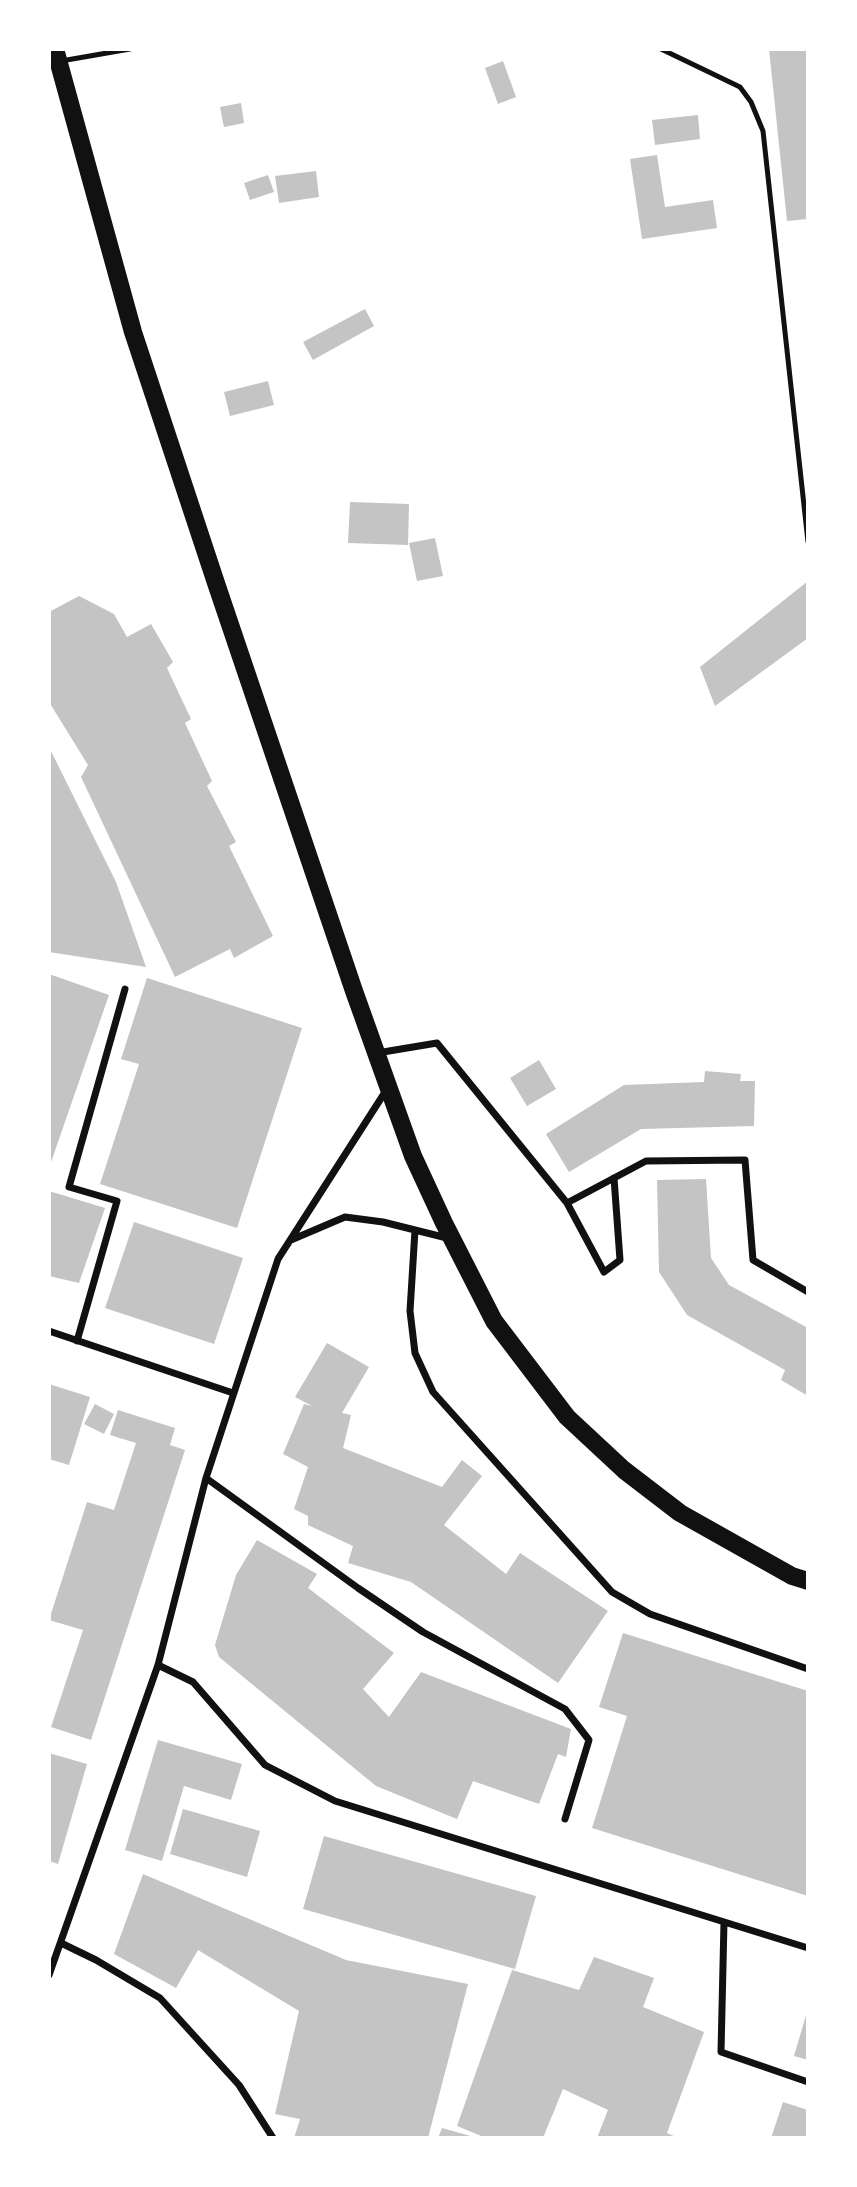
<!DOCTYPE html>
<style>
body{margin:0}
#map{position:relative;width:857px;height:2187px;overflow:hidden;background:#fff;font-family:"Sofia Sans Condensed",sans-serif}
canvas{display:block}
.frame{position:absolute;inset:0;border:51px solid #fff;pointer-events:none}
</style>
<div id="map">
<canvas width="857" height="2187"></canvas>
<div class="frame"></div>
</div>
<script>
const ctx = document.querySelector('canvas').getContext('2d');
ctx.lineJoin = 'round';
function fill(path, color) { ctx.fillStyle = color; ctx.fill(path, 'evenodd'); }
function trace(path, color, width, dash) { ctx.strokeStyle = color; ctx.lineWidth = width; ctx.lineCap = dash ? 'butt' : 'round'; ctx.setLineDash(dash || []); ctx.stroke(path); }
const building = new Path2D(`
 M769 49H808V219L787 221Z
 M503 61 516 97 498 104 485 68Z
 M241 103 244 123 224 127 220 107Z
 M698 115 700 139 655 145 652 120Z
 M657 155 665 207 713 200 717 228 642 239 630 159Z
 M316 171 319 197 279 203 275 176Z
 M268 175 274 192 250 200 244 183Z
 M365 309 374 326 313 360 303 342Z
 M268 381 274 405 230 416 224 392Z
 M350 502 409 504 408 545 348 543Z
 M435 538 443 576 417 581 409 543Z
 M808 581V638L715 706 700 667Z
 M79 596 114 614 127 637 151 624 173 662 167 668 191 719 185 723 212 781 207 786 236 842 229 846 273 936 234 958 230 949 175 977 81 777 88 765 49 702V612Z
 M49 747 116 882 146 967 49 952Z
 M49 974 109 995 49 1168Z
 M147 978 302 1028 237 1228 100 1184 139 1064 121 1059Z
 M539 1060 556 1089 527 1106 510 1078Z
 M705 1071 741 1074 740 1081H755L754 1126 641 1129 569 1172 546 1134 624 1085 704 1082Z
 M706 1179 711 1258 729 1285 808 1328V1396L781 1380 785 1370 687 1315 659 1272 657 1180Z
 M49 1191 105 1208 79 1283 49 1276Z
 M134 1222 243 1258 214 1344 105 1308Z
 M327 1343 369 1367 342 1413 351 1415 343 1448 442 1487 462 1460 482 1476 444 1525 506 1574 520 1553 608 1611 558 1683 411 1582 348 1563 353 1546 308 1525V1516L294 1509 308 1467 283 1454 304 1404 312 1406 295 1397Z
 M49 1384 90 1397 69 1465 49 1459Z
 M95 1404 114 1414 104 1434 84 1424Z
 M118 1410 175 1428 170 1445 185 1450 91 1740 51 1727 83 1630 49 1620 87 1502 114 1510 136 1443 110 1435Z
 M257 1540 317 1574 308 1588 394 1653 363 1689 389 1717 421 1672 571 1729 566 1757 558 1754 539 1804 473 1781 457 1819 376 1786 219 1657 215 1645 236 1575Z
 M623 1633 808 1691V1896L592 1828 627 1716 599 1707Z
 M158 1740 242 1764 231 1800 184 1786 162 1861 125 1850Z
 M49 1753 87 1764 58 1864 49 1861Z
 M183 1809 260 1831 247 1877 170 1854Z
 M324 1836 536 1896 515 1969 303 1909Z
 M143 1874 346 1960 468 1984 428 2138H294L300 2119 275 2114 299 2011 198 1950 176 1988 114 1954Z
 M594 1957 654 1978 643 2007 704 2032 667 2133 678 2138H597L608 2110 563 2089 543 2138H486L457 2126 512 1970 579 1990Z
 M807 2012H808V2060L794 2056Z
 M783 2102 808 2110V2138H771Z
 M442 2128 474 2137V2138H438Z`);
const service = new Path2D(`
 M661 49 740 87 751 102 763 131 808 542
 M61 61 130 49`);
const minor = new Path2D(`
 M377 1053 437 1043 567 1203 646 1161 745 1160 753 1260 808 1292
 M567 1203 604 1272 620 1260 614 1178
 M415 1230 410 1311 415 1353 433 1392 612 1592 650 1614 808 1669
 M291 1240 345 1217 383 1222 447 1238
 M49 1331 233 1393
 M77 1341 117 1201 69 1187 125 989
 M206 1478 358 1588 423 1632 565 1709 589 1740 565 1819
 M158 1665 193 1682 265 1765 335 1801 808 1948
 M724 1922 721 2052 808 2082
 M61 1943 96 1960 160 1998 239 2085 273 2138
 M49 1975 158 1665 206 1478 278 1259 387 1089`);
const primary = new Path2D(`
 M55 49 133 332 216 583 354 991 413 1156 444 1223 494 1321 567 1417 624 1470 680 1513 792 1576 808 1581`);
fill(building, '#c4c4c4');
trace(service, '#111', 5);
trace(minor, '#111', 7);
trace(primary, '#111', 18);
</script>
